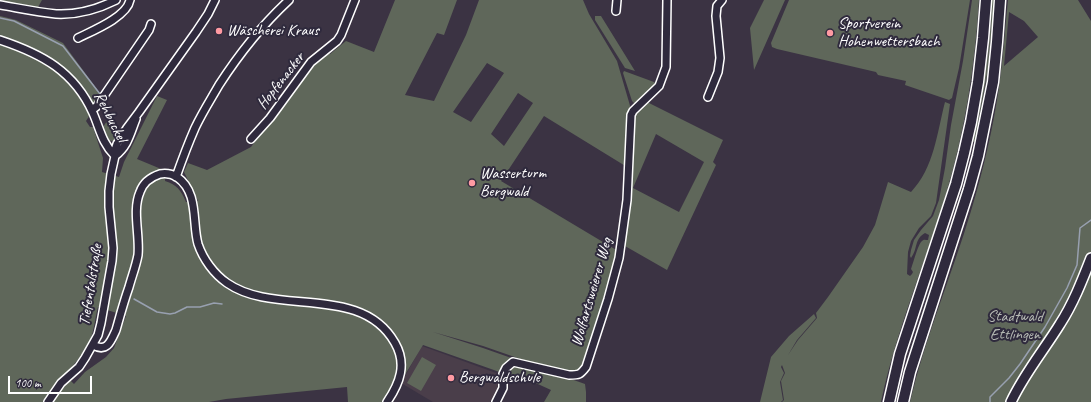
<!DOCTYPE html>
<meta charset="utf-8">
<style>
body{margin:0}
#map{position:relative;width:1091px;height:402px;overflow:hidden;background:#3b3343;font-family:Caveat,sans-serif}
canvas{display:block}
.scale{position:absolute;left:8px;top:376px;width:84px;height:18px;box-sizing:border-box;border:2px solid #fff;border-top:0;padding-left:5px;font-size:12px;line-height:14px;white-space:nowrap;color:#fff;-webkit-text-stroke:3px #2f2a3d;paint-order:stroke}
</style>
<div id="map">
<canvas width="1091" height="402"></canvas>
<div class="scale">100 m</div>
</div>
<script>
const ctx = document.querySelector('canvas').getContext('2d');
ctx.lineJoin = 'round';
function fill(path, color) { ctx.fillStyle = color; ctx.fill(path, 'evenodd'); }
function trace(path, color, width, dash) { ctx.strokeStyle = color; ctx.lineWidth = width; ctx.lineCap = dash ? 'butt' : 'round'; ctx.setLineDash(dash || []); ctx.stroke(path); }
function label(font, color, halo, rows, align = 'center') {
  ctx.font = font + ' Caveat,sans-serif'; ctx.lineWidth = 4; ctx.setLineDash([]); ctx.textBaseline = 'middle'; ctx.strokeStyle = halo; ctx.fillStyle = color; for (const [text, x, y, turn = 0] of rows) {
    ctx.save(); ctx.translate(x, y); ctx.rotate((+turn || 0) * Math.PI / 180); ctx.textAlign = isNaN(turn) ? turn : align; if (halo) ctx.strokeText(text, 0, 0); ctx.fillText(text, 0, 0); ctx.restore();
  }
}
const built = new Path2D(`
 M422 346 496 373 499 386 490 402H433L401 383Z`);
const green = new Path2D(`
 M0 0H42L37 9 0 3Z
 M395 0H457L444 35 437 33 405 95 434 101 466 35 479 0H583L589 14 617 61 631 109 627 167 544 116 501 181 618 251 609 287 585 363 581 369 577 372H568L552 370 483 346 433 332 483 348 585 384 586 392V402H544L551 390 529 380 508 375 423 345 400 383 386 402H348L347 387 226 399 209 402H0V16L16 20 63 43 102 96 86 121 90 127H93L103 158 102 172 119 177 124 162 157 96 167 100 137 159 166 171 165 181C177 185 181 190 186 202L198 201 184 172 188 163 207 170 251 147 313 64 329 53 330 54 346 41 374 52ZM487 63 504 73 471 122 453 112ZM518 93 533 103 504 146 491 134ZM98 307 126 316 114 348 106 357 85 372 74 384 65 375C74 364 84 354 90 341 94 331 95 318 98 307Z
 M764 0H785L754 70 750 28Z
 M789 0H970L959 68 952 98 949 100 905 85 906 81 878 75 876 72 777 49 772 47 771 43Z
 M972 0H979C975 66 965 131 946 194 925 264 896 331 881 402H782L784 400 781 381 785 373 782 365 781 367 784 373 780 382 783 400 781 402H760L771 357 789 336 814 314 816 318 797 340 788 355 798 340 817 318 816 313 828 297 863 247 875 225 888 182 911 192C934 168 937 133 945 102L950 104 936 203 931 216 919 228 911 241 908 252 907 274 910 276 912 274 913 272 911 269C913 264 918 244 922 241 924 239 925 240 928 240L929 235 925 233C914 239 918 249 911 258L910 256 911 250 914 240 921 230 933 216 939 200 945 168 951 125 963 61Z
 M992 0H994V3L988 69 975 141 973 142C983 96 990 48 992 0Z
 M1008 0H1078L1091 21V402H910C925 337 952 275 971 211 983 171 993 129 999 87 1003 58 1005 29 1008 0ZM1009 12 1024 21 1038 37 1004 66Z
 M595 16H601L635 71 625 68 595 20Z
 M624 71 654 82 656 84 635 104 632 101 623 73Z
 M645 101 723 140 713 162 716 165 667 270 625 246 634 118 636 112ZM656 134 704 162 679 212 633 188Z
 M107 121 121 131 114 141C106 142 105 133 103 127Z
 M422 357 436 365 421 391 407 383Z`);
const stream = new Path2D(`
 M0 18 14 21 63 46 100 94
 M134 299 157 312 170 314 175 313 187 307H200L214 303 222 304
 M990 402V397L1009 378 1020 364 1045 327 1067 288 1077 265 1080 228 1091 220`);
const minor = new Path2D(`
 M0 5C18 8 37 12 56 14 76 15 98 9 116 0
 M616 11 617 0
 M78 38C92 31 127 17 130 0
 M0 40C42 54 74 71 93 113 100 129 102 143 115 156
 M708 97 718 72 720 58 716 16 717 6 722 0
 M92 110 97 106 149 30 151 24
 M251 139 270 118 311 62 337 41 341 35 355 0
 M115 156C128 146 130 134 136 119
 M176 177C182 160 188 144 195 128 202 113 211 99 219 85 239 54 261 26 289 0
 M93 345C107 353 111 341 116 330 120 316 124 301 129 287 132 276 136 266 138 255 140 235 132 210 140 192 143 183 151 177 160 174 166 173 172 174 177 177 199 192 192 223 198 244 203 259 214 274 227 283 276 317 361 283 395 343 407 364 400 383 387 402
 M48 402 61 383 79 367 85 358 98 335 101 323 112 261 113 248 109 207V191L111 174 115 156V150L117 144 127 128 139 112 196 32 208 14 215 0
 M496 402 503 388V374L506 368 513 362 569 375C579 375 580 375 586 367L608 299 619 258 627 200 631 115 633 111 659 86 666 67 667 0`);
const major = new Path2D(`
 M1011 402C1024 374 1044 350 1060 324 1073 304 1082 281 1091 258`);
const highway = new Path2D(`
 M889 402 900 354 956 184 964 153 971 122 978 82 983 38 986 0
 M903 402 910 372 969 189 978 156 993 82 997 42 1000 0`);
const markers = [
 [219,31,4,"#ff9aa2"],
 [830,33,4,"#ff9aa2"],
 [472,183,4,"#ff9aa2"],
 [451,378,4,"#ff9aa2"]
];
const poiNames = [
 ["Sportverein",838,24],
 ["Hohenwettersbach",838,42],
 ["Wäscherei Kraus",227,31],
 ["Wasserturm",480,174],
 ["Bergwald",480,192],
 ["Bergwaldschule",459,378]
];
const streetNames = [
 ["Hopfenacker",281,81,-52],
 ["Rehbuckel",110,117,63],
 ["Tiefentalstraße",91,285,-81],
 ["Wolfartsweierer Weg",592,292,-74]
];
const parkNames = [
 ["Stadtwald",1015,317],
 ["Ettlingen",1015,335]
];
fill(built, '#4a3e4a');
fill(green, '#5f675a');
trace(stream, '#98a0b0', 1.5);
trace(minor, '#fff', 10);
trace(major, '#fff', 12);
trace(highway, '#fff', 13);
trace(minor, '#2f2a3d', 7);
trace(major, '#2f2a3d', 9);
trace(highway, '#2f2a3d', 10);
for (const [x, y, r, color] of markers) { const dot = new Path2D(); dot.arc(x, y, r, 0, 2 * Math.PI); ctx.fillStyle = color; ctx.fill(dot); trace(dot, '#2f2a3d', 1.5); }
label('16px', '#fff', '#2f2a3d', poiNames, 'left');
label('16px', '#fff', '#2f2a3d', streetNames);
label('16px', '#b7bbb5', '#2f2a3d', parkNames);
</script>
